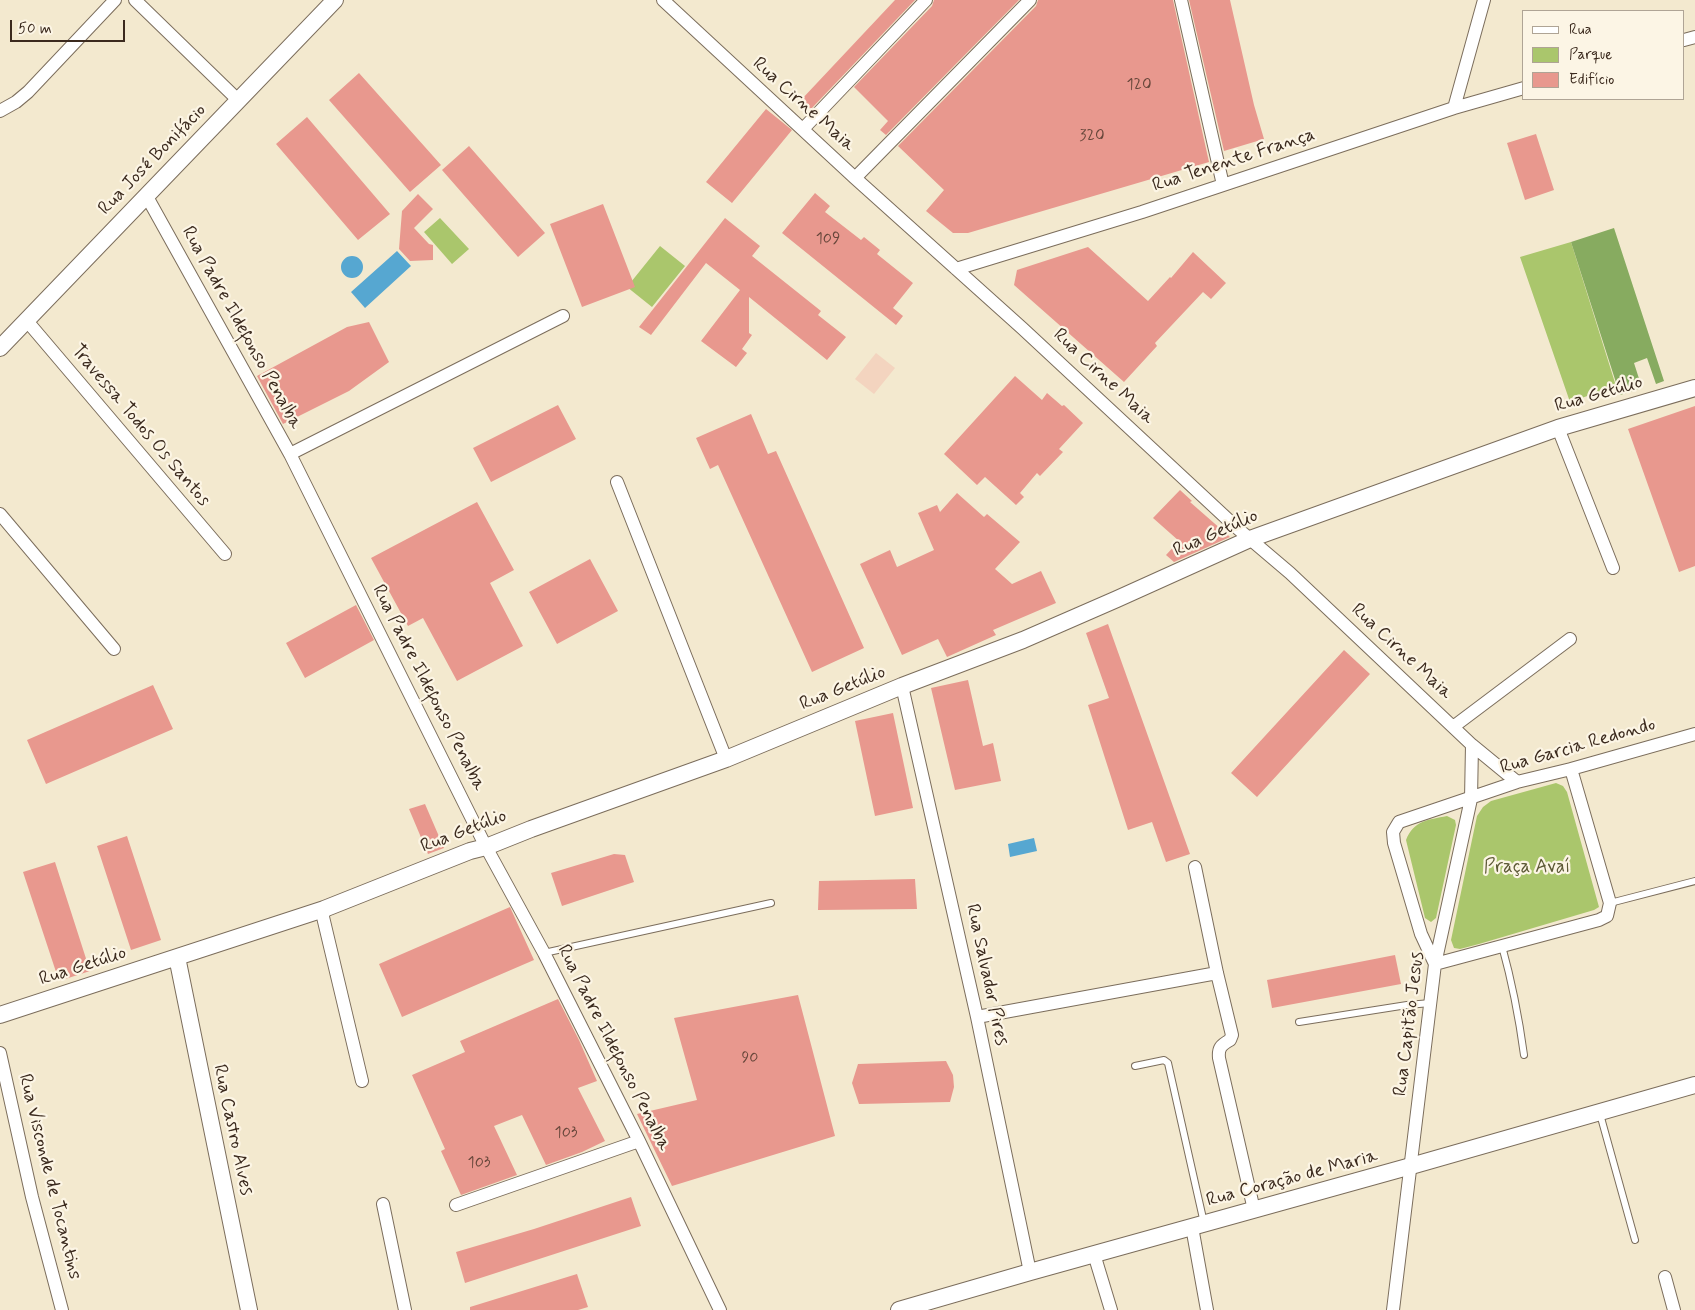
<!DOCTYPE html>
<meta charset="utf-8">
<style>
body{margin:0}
#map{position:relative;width:1695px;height:1310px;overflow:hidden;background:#f3e9cf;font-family:Mynerve,sans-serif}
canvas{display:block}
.legend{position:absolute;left:1522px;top:10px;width:162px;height:90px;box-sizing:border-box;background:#fcf5e5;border:1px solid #afa495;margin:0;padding:6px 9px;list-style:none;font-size:15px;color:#3b2a1e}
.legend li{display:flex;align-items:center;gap:10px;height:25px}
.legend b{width:25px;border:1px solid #afa495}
.scale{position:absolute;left:10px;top:20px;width:115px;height:22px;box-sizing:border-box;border:2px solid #3b2a1e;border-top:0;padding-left:6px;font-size:15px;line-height:18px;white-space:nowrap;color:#3b2a1e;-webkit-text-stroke:4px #fcf5e5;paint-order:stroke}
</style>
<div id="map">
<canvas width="1695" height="1310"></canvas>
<ul class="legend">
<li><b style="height:6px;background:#fff"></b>Rua</li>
<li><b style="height:14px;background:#aac66c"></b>Parque</li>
<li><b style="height:14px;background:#e8988e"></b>Edifício</li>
</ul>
<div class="scale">50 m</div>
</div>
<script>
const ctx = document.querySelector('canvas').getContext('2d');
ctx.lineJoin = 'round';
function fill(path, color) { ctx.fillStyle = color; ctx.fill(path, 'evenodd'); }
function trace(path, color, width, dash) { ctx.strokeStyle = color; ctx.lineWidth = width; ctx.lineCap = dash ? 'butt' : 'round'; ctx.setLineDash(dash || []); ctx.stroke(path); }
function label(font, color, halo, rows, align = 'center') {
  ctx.font = font + ' Mynerve,sans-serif'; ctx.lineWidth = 4.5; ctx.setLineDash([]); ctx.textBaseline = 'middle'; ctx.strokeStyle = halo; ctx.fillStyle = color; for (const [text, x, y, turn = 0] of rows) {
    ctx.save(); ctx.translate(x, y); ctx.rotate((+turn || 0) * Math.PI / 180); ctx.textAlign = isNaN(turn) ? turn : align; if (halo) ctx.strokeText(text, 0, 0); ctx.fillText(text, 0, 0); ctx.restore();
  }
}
const built = new Path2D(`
 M876 353 895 368 874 394 855 379Z`);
const green = new Path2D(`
 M440 218 469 249 452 264 424 232Z
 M1571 242 1616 386 1570 402 1520 257Z
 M660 246 685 266 652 307 627 287Z
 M1556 783 1563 786 1567 792 1599 907 1594 910 1479 944 1460 949 1454 948 1451 940 1477 816 1483 807 1491 801Z
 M1447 816 1455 820 1456 825 1436 918 1431 922 1425 918 1406 840C1414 820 1428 820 1447 816Z`);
const forest = new Path2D(`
 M1614 228 1664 381 1656 384 1647 358 1634 363 1642 388 1620 395 1571 242Z`);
const water = new Path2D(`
 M397 251 411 266 365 308 351 292Z
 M341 267a11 11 0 1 1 22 0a11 11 0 1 1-22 0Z
 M1034 838 1037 851 1010 857 1008 844Z`);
const building = new Path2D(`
 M895 0H915L811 109 801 100Z
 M934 0H1019L886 135 880 130 888 121 854 87 932 6Z
 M1038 0H1173L1209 162 968 233H953L926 211 944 190 898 146 1036 6Z
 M1189 0H1230L1254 105 1264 139 1224 151Z
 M359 73 441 165 410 192 329 100Z
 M766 109 792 130 732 203 706 182Z
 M307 117 390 214 358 240 276 144Z
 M1536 134 1554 190 1525 200 1507 143Z
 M469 146 545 233 518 257 442 170Z
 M815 193 830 206 825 212 861 240 864 237 880 250 877 254 913 283 893 308 903 316 896 325 782 233Z
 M418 194 433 209 414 228 429 244 433 245V260L410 261 399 249 402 211Z
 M603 204 635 287 582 307 550 224Z
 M725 218 760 246 752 256 821 311 818 315 846 337 827 360 749 297V333L752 335 742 349 747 353 736 367 701 341 740 290 706 263 651 335 639 327Z
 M1088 247 1148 301 1170 277 1171 278 1193 252 1226 283 1211 299 1203 292 1155 343 1157 346 1124 382 1014 285 1017 270Z
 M369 322 389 362 349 391 283 424 257 376 347 327Z
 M1015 376 1042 400 1047 393 1062 406 1064 405 1083 423 1059 449 1063 452 1040 476 1037 473 1020 493 1024 497 1016 505 985 477 977 485 944 454Z
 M558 405 576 439 491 482 473 448Z
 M1695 406V566L1679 572 1628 429Z
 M751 414 768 454 776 451 864 648 812 672 718 465 710 469 696 438Z
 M1180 490 1192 501 1190 502 1230 537 1174 562 1166 555 1179 541 1153 518Z
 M957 493 984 517 987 514 1020 542 995 569 1012 584 1041 571 1056 603 993 630 996 635 947 657 938 639 902 655 860 564 890 550 897 567 934 550 918 513 937 505 940 512Z
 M477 502 514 570 490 583 523 646 457 681 423 618 408 626 371 558Z
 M590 559 618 611 557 644 529 592Z
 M356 605 374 640 305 678 286 643Z
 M1108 624 1190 854 1166 862 1152 822 1128 830 1088 705 1109 698 1086 633Z
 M1344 650 1370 674 1257 797 1231 773Z
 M968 680 983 746 993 743 1001 781 955 790 931 688Z
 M153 685 173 729 46 784 27 740Z
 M893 713 913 808 875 816 855 721Z
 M425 804 444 848 428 854 409 809Z
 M127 836 161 940 131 950 97 846Z
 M614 854 625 855 634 882 562 906 551 873Z
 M55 862 90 971 59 981 23 872Z
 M915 879 917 909 818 910 819 881Z
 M510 907 534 960 402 1017 379 964Z
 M1395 955 1401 984 1272 1008 1267 980Z
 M798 995 835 1136 672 1186 637 1114 697 1100 674 1018Z
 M558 999 579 1040 597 1081 578 1088 605 1141 582 1152 546 1165 522 1115 494 1126 517 1175 461 1195 441 1151 445 1149 412 1075 465 1052 460 1041Z
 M946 1061 953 1075 954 1087 950 1102 859 1104 852 1083 858 1064Z
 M631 1197 641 1226 465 1283 456 1252 534 1229Z
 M577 1274 588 1307 578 1310H470V1307Z`);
const service = new Path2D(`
 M1610 903 1695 881
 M1502 946C1512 982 1519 1018 1524 1055
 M544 953 771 903
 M1299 1022 1407 1005 1431 1003
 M1135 1066 1164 1060 1168 1063 1204 1223
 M1600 1114 1635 1240`);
const minor = new Path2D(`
 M135 0 239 101
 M663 0 855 178 1022 328 1237 528 1290 573 1472 745 1517 782
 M1181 0 1223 185
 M1684 40 1695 37
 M1454 108 1484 0
 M0 111 16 102 28 92 115 0
 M803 129 926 0
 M855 178 1030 0
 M146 195 290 454 486 847 544 953 639 1141 720 1310
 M956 269 1142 212 1454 108 1524 88
 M27 321 225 554
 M1558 428 1613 568
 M290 454 563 316
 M617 482 726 759
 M0 514 114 649
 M902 686 977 1017 1030 1272
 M1453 727 1570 639
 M1195 867 1217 973 1232 1035 1230 1040C1221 1045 1218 1048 1219 1058L1254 1210
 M324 909 323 917 362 1081
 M1435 964 1421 934 1394 843 1393 832 1399 822 1517 782 1571 769 1695 734
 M1435 964 1599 920 1607 916 1610 903 1571 769
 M977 1017 1217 973
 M0 1053 32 1197 62 1310
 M383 1204 405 1310
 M456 1205 639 1141
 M1192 1227 1207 1310
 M1094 1254 1111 1310
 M1665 1277 1674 1310
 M1393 1310 1435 964 1471 799 1472 745`);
const tertiary = new Path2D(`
 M0 348 335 0
 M177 957 249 1310
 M0 1015 324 909 470 851 486 847 531 829 726 759 902 686 1023 640 1117 599 1250 539 1558 428 1695 388
 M899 1310 1030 1272 1411 1166 1695 1085`);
const numberNames = [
 ["120",1139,86],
 ["320",1092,137],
 ["109",828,240],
 ["90",750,1059],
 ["103",566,1134],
 ["103",479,1164]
];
const streetNames = [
 ["Rua Cirne Maia",803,105,42],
 ["Rua José Bonifácio",153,160,-46],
 ["Rua Tenente França",1234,161,-18],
 ["Rua Padre Ildefonso Penalba",241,328,61],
 ["Rua Cirne Maia",1103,377,43],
 ["Rua Getúlio",1599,395,-16],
 ["Travessa Todos Os Santos",140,426,50],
 ["Rua Getúlio",1216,534,-24],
 ["Rua Cirne Maia",1401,652,43],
 ["Rua Padre Ildefonso Penalba",428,688,63],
 ["Rua Getúlio",843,689,-22],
 ["Rua Garcia Redondo",1578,747,-16],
 ["Rua Getúlio",464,832,-21],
 ["Rua Getúlio",83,967,-18],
 ["Rua Salvador Pires",986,975,78],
 ["Rua Capitão Jesus",1410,1024,-83],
 ["Rua Padre Ildefonso Penalba",613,1048,63],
 ["Rua Castro Alves",232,1130,78],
 ["Rua Visconde de Tocantins",49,1177,76],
 ["Rua Coração de Maria",1292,1179,-15]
];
const parkNames = [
 ["Praça Avaí",1527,868]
];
fill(built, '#f3d4bf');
fill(green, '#aac66c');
fill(forest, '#87ab60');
fill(water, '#56a7d1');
fill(building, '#e8988e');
trace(service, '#7b6d5c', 8);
trace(minor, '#7b6d5c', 14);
trace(tertiary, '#7b6d5c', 18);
trace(service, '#fff', 6);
trace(minor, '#fff', 12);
trace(tertiary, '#fff', 16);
label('16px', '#66463a', null, numberNames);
label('19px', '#3b2a1e', '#fcf5e5', streetNames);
label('19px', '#5c5935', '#fcf5e5', parkNames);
</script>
